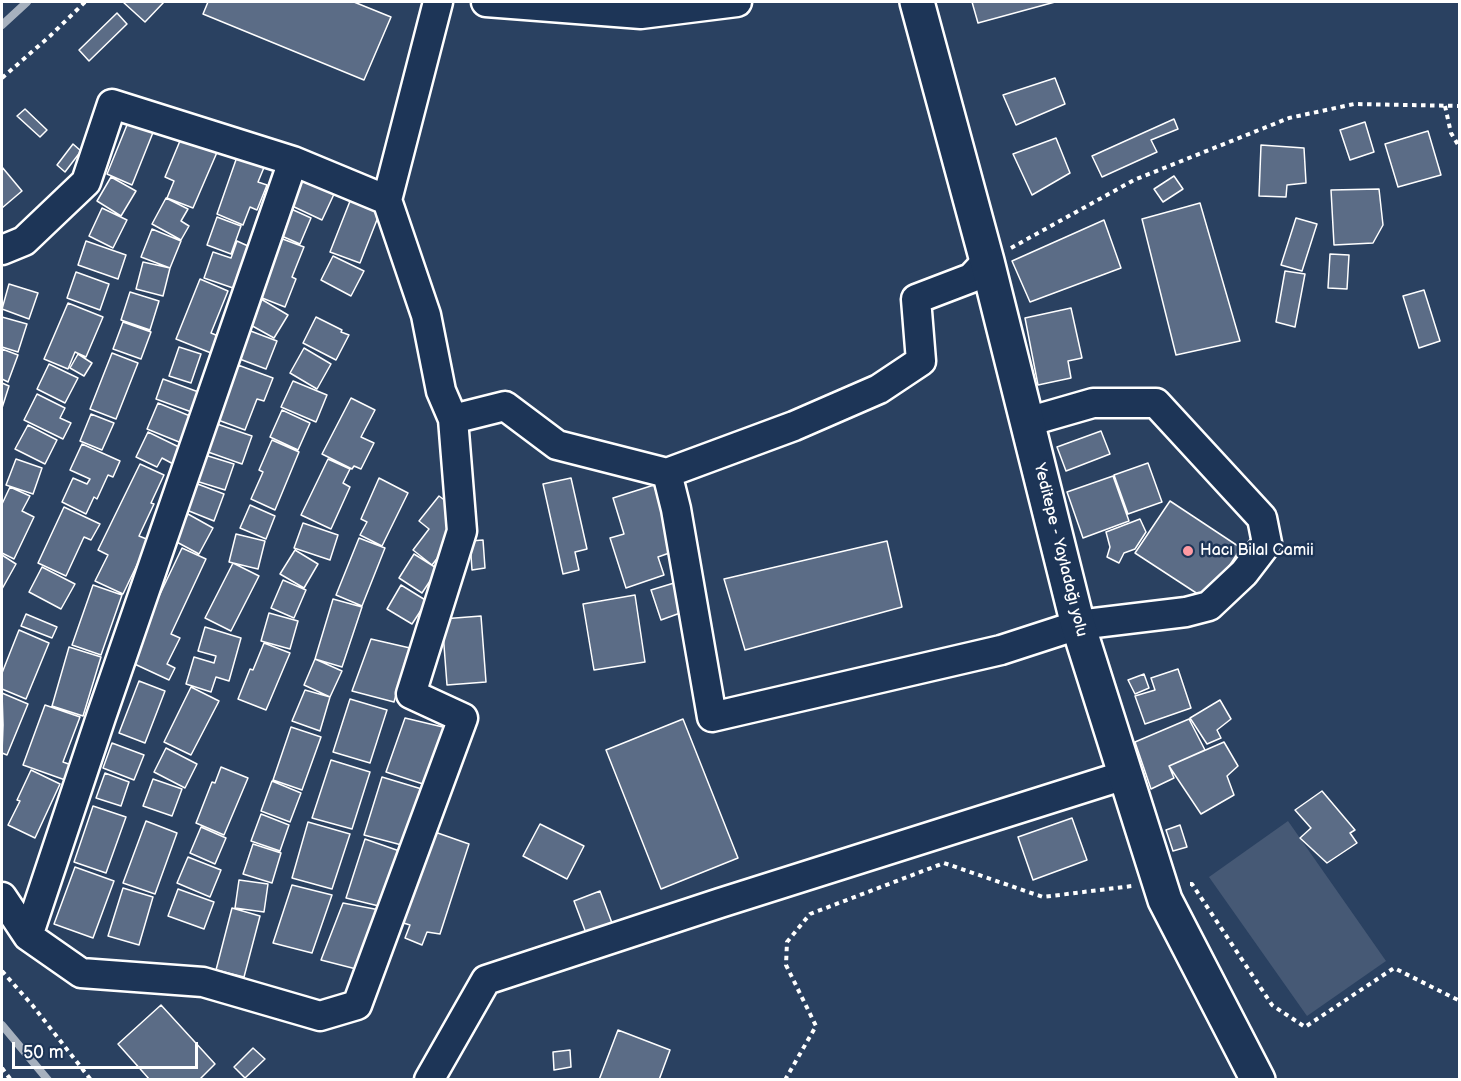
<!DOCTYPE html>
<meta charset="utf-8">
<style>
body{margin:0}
#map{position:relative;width:1461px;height:1081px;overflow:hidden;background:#2a4161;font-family:"Balsamiq Sans",sans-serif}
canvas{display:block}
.frame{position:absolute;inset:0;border:3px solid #fff;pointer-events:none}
.scale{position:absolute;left:12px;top:1042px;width:186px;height:27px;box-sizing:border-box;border:3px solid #fff;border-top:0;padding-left:8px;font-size:18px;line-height:21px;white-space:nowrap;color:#fff;-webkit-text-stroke:4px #1d3557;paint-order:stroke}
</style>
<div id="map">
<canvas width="1461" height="1081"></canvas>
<div class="frame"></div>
<div class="scale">50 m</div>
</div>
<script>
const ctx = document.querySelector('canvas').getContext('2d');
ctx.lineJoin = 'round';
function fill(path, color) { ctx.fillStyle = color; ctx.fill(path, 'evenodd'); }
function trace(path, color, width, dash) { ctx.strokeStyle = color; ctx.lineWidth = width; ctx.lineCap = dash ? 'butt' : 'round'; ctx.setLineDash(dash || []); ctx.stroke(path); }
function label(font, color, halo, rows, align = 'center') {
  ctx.font = font + ' "Balsamiq Sans",sans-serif'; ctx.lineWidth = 5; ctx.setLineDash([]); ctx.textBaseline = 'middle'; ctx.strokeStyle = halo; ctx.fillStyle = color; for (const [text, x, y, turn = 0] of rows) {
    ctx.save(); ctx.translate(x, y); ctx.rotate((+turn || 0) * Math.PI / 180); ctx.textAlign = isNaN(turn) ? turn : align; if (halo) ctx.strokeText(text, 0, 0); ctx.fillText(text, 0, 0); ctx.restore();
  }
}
const green = new Path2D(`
 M1288 821 1386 961 1307 1016 1209 877Z`);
const stream = new Path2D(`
 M2 25 27 2
 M2 1025 48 1080`);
const building = new Path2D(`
 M123 2H164L145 22Z
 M208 2H354L391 17 364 80 203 14Z
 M972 2H1055L978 23Z
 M117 13 127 24 89 61 79 50Z
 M1055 78 1065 104 1016 125 1003 95Z
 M25 109 47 130 40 137 17 116Z
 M1174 119 1178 129 1151 140 1157 152 1102 177 1092 156Z
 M129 120 154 130 132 185 107 174Z
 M1365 122 1374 152 1350 160 1340 130Z
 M1428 131 1441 175 1398 187 1385 144Z
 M182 136 218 150 193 208 167 198 174 181 165 177Z
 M1056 138 1070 173 1032 195 1013 154Z
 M73 144 81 151 65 172 57 165Z
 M1261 145 1304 148 1306 183 1287 185 1286 197 1259 196Z
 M238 154 265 165 258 182 267 185 257 210 250 207 243 225 217 214Z
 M2 167 22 191 2 208Z
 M1174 176 1183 189 1163 202 1154 189Z
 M111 177 136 191 121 216 97 201Z
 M303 177 335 192 322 220 290 205Z
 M1379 189 1383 225 1373 243 1334 245 1331 190Z
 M352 196 382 207 360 263 330 252Z
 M166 198 188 209 181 221 189 226 181 240 152 224Z
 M1200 203 1240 341 1176 355 1142 219Z
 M102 208 127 220 113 248 89 236Z
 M289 208 311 218 300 244 277 234Z
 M217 217 241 226 231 254 207 245Z
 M1296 218 1317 224 1302 271 1281 265Z
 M1104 220 1121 268 1030 302 1012 261Z
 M152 229 181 241 170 268 141 257Z
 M280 238 304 247 292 277 296 279 285 307 257 296Z
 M86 241 126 255 118 279 78 265Z
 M237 241 248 246 233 288 204 278 213 252 231 258Z
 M1330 254 1349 255 1347 289 1328 288Z
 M333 256 364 271 351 296 321 280Z
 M143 262 170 268 163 296 136 289Z
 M1285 271 1305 274 1295 327 1276 322Z
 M76 272 109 284 100 310 67 298Z
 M200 279 228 291 211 333 223 338 216 355 176 339Z
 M9 284 38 293 29 319 2 309Z
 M1424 290 1440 341 1419 348 1403 296Z
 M130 292 159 301 150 330 121 320Z
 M261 299 288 315 274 338 247 323Z
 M68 303 103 317 86 357 75 352 68 369 44 359Z
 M1071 308 1082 358 1068 361 1071 378 1038 385 1025 318Z
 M2 317 27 324 18 352 2 347Z
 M316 317 342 330 341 332 349 335 336 360 303 343Z
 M123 322 151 332 141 359 113 349Z
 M248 330 277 341 266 369 237 358Z
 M179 347 201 354 191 383 169 376Z
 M304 348 331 364 317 389 290 373Z
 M2 349 18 355 8 382 2 379Z
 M112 353 138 363 116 419 90 409Z
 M78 354 92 363 84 376 70 368Z
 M49 364 78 378 65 403 37 389Z
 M238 365 273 378 264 401 257 399 245 430 218 420Z
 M163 379 204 394 197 414 156 399Z
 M293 381 327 395 316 422 281 407Z
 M2 383 9 386 2 408Z
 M37 394 65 408 60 418 71 423 63 439 24 420Z
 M351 398 375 410 361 437 374 443 361 469 354 466 352 469 322 454Z
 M158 403 195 418 184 444 147 429Z
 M282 410 310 423 298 450 270 437Z
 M91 414 114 423 102 450 80 441Z
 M217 424 252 436 242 464 208 452Z
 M28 425 57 440 45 464 15 449Z
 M1101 431 1110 454 1066 471 1057 447Z
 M148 432 183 449 175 465 162 458 157 467 136 457Z
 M272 440 299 452 275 510 251 499 263 472 259 470Z
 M82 444 120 461 113 477 108 475 97 499 94 497 86 514 62 502 73 478 87 484 90 479 70 470Z
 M205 455 234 464 225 490 196 481Z
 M16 459 42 468 33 494 6 485Z
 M328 459 350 469 343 483 350 487 331 529 301 515Z
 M1148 463 1162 502 1128 514 1114 475Z
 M140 464 164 475 151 503 154 504 139 536 149 540 123 594 95 581 108 555 98 550Z
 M1113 476 1129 521 1083 538 1067 492Z
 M379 478 408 493 382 546 360 535 367 522 361 519Z
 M571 478 587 549 575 552 579 570 563 574 543 484Z
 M195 483 224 494 214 521 184 509Z
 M654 485 675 551 658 557 664 575 626 588 610 538 624 534 613 498Z
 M10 487 30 496 22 511 34 517 14 559 2 553V504Z
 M439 496 458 510 446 547 432 565 413 550 429 529 419 521Z
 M1170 501 1241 548 1207 600 1135 553Z
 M250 505 275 516 266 539 240 528Z
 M64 507 100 524 91 540 84 537 66 576 38 563Z
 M188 514 213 528 199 554 173 540Z
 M1140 519 1146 532 1135 549 1124 553 1119 563 1107 557 1110 547 1106 532Z
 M303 523 338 535 330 560 294 548Z
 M236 534 265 541 258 569 229 562Z
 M359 538 385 548 362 606 336 595Z
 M483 540 485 568 472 570 470 541Z
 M887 541 902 607 745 650 724 579Z
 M182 548 206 559 171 634 180 638 167 664 175 668 169 680 128 661Z
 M295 550 318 564 304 588 280 574Z
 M414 554 438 569 422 593 399 578Z
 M2 555 16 564 2 589Z
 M233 563 259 576 231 631 205 618Z
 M42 567 75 584 61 609 29 592Z
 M283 580 306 590 294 618 271 608Z
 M674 583 683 612 661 620 651 590Z
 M93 585 122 595 101 655 72 645Z
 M401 585 427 601 412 624 387 609Z
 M635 595 645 662 594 670 583 604Z
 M333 599 362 607 342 667 315 659Z
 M269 613 298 621 290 649 261 641Z
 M26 614 57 627 52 638 21 626Z
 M481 616 486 682 447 685 442 619Z
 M205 627 241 638 229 681 216 677 211 692 186 684 194 657 214 663 216 656 198 651Z
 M19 630 49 643 26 699 2 689V673Z
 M371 639 410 648V660L406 659 394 702 352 691Z
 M264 643 290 653 266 710 238 699 250 669 253 670Z
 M69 647 101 657 83 716 52 706Z
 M315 659 342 671 330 697 304 685Z
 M1178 669 1191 708 1145 724 1135 696 1155 690 1151 678Z
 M1144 674 1149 688 1135 694 1128 680Z
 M139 681 165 691 145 743 119 733Z
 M191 687 219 701 191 755 164 742Z
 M305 690 330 697 320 731 292 721Z
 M2 693 28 704 7 755 2 753 3 725Z
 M350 699 387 710 370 763 333 752Z
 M1220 700 1231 719 1217 730 1221 738 1207 744 1190 718Z
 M45 705 80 717 63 762 74 766 68 781 23 765Z
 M405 718 447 728 426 785 386 772Z
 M683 719 738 858 661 889 606 750Z
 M1189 719 1205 750 1169 766 1174 778 1151 789 1135 742Z
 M291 727 321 737 302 790 273 780Z
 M1224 742 1238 766 1227 776 1234 795 1201 814 1169 766Z
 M112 743 144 755 134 780 103 768Z
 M166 748 197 764 185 788 154 772Z
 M331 760 370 772 352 829 312 818Z
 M221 767 248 778 224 835 196 823 212 782 215 783Z
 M31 770 60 784 35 838 8 825 20 801 17 800Z
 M105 773 129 782 121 806 96 798Z
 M382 777 425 790 409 847 364 835Z
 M153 779 182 789 172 816 143 806Z
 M272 781 301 793 290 822 261 811Z
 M1322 791 1355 830 1350 833 1357 843 1327 863 1300 838 1311 828 1295 810Z
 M93 806 126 817 106 873 74 862Z
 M261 814 289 825 280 851 251 841Z
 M1072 818 1087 860 1033 880 1018 837Z
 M146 821 177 833 155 894 123 883Z
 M308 822 350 834 332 889 292 878Z
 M540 824 584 846 567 879 523 856Z
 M1180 825 1187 847 1173 851 1166 830Z
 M201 827 226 838 215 864 190 853Z
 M432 831 469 844 440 934 427 932 422 945 405 938 410 925 400 922Z
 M365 839 408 854 387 908 346 898Z
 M253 844 281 853 272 883 243 874Z
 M188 857 221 870 210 897 177 883Z
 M75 867 114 881 93 938 54 924Z
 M239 880 268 884 264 912 235 908Z
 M292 885 332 895 312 953 273 943Z
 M123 888 153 897 139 945 108 936Z
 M178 889 214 902 204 929 168 916Z
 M600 891 612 923 586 933 574 901Z
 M343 903 385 911 364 971 321 960Z
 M232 908 260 916 244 977 216 970Z
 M161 1005 215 1064 199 1080H150L118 1044Z
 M618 1030 670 1050 659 1080H599Z
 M253 1048 265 1059 245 1078 234 1067Z
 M570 1050 571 1067 554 1070 553 1052Z`);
const path = new Path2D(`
 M2 78 50 36 85 2
 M1445 106 1451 133 1460 148
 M1011 248 1134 180 1289 118 1354 104 1460 106
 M1190 884H1192L1272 1005 1305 1027 1394 968 1460 1001
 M2 971 33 1006 91 1080
 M2 1068 11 1080
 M785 1080 816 1026 786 965 787 942 810 914 944 863 1043 897 1132 886`);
const street = new Path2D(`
 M486 2 641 14 737 2
 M387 200 438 2
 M2 250 24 241 86 182 112 104 293 161 387 200 426 315 441 391 453 419 462 531 411 694 463 718 357 1005 320 1016 203 982 81 973 28 936 2 897
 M453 419 505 406 557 445 667 473 676 509 712 717 1001 650 1078 625 1186 612 1209 606 1244 573 1267 543 1262 518 1156 403H1093L1027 422
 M667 473 794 426 879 389 921 361 916 299 971 278 987 261
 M28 936 101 717 293 161
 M429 1080 486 980 720 903 1125 775`);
const secondary = new Path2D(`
 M917 2 987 261 1078 625 1165 900 1258 1080`);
const markers = [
 [1188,551,6,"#ff9aa2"]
];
const streetNames = [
 ["Yeditepe - Yayladağı yolu",1060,550,76]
];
const poiNames = [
 ["Hacı Bilal Camii",1200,551]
];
fill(green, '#465975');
trace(stream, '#a7b1be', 8);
fill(building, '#5b6c86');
trace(building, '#fff', 1.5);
trace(street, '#fff', 33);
trace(secondary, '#fff', 38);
trace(path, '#fff', 4, [4.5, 4.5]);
trace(street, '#1d3557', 28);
trace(secondary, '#1d3557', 33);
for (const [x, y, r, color] of markers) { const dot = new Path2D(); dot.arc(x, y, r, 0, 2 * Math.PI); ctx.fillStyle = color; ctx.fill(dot); trace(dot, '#1d3557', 2); }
label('16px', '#fff', '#1d3557', streetNames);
label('16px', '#fff', '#1d3557', poiNames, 'left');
</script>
